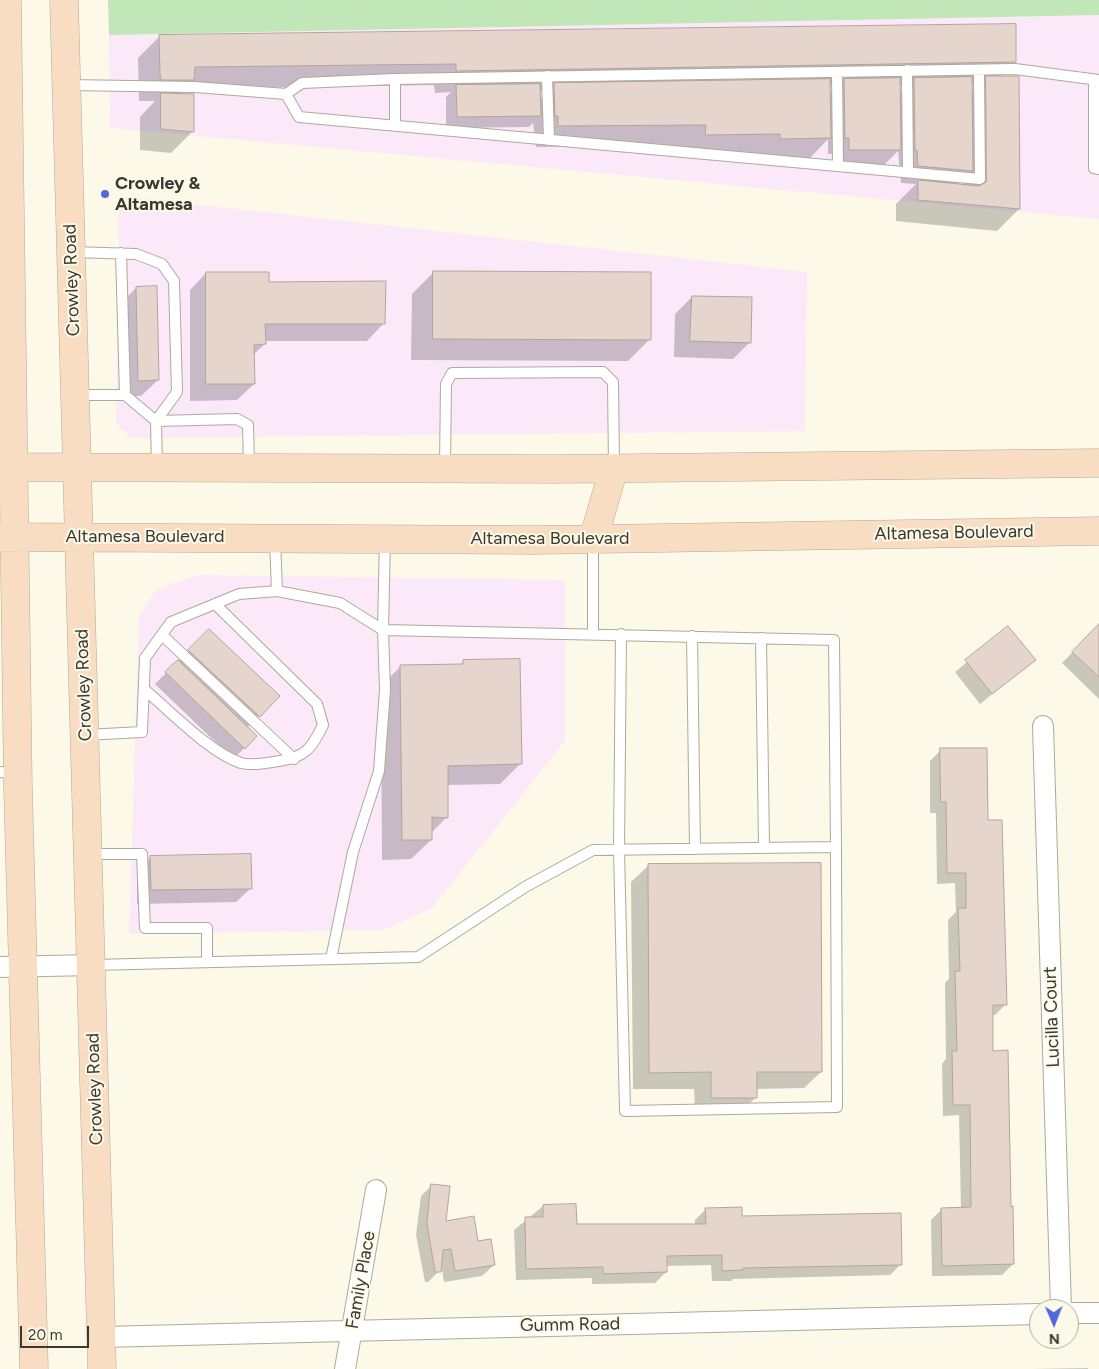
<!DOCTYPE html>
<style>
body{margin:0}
#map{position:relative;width:1099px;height:1369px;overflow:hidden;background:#fcf9e8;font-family:Figtree,sans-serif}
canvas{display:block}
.north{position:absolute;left:1029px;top:1299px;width:50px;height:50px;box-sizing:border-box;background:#fcf9e8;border:1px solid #aeac9f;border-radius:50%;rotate:179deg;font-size:14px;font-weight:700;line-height:20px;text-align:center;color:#393831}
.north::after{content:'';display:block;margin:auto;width:18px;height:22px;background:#5368de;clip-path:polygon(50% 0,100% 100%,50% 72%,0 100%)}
.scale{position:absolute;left:20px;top:1326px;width:69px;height:22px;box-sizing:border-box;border:2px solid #393831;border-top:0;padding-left:6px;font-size:15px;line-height:18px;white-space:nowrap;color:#393831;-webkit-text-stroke:4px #fcf9e8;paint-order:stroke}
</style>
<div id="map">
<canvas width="1099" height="1369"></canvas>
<div class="north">N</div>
<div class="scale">20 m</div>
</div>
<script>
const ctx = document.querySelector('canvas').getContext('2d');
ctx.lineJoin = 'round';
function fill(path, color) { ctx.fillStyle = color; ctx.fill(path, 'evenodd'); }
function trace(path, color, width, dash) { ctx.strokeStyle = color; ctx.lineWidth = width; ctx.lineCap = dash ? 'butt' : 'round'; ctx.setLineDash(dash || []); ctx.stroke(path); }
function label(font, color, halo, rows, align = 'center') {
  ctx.font = font + ' Figtree,sans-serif'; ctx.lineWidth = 4; ctx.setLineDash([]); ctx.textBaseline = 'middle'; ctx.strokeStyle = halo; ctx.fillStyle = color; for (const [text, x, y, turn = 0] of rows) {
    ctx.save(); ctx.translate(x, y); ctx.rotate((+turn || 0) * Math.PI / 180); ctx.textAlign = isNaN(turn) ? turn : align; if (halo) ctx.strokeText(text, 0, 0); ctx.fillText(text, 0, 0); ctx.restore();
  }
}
const commercial = new Path2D(`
 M1099 15V219L110 128 109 35Z
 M119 196 807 272 805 431 131 438 116 423Z
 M198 575 565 580V741L432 908 384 930 129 934 139 616 156 590Z`);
const green = new Path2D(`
 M108 0H1099V15L109 35Z`);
const shadow = new Path2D(`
 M160 36 1015 62 999 78 1019 209 997 231 896 221V204L916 184 901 183 898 151 883 166 833 167 832 154H828V139L808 160 684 156V146L536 147 533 123 529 127 446 128V97L451 92 435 93 434 85 184 89 178 95 193 131 171 153 140 150V117L155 101H139L138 58ZM971 84H980L971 93ZM899 85H908L899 94ZM829 86H838L829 95ZM539 91H548L540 100ZM964 179V186L958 185Z
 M434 272 650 339 628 361 411 360 412 294Z
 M206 273 268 283 383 324 367 341H264L265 344 253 355 254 384 237 400 190 401V290Z
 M136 288 158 380 141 396 122 397 120 304Z
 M692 297 750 342 733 359 674 357 675 314Z
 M1099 626V699L1062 663Z
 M1008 628 1034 660 980 704 955 672Z
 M209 630 278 696 247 728 256 737 233 759 155 684Z
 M464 662 520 764 500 784 447 785V817L431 833V840L411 859 382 860 381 686 401 666 460 665Z
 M941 750 987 822 1006 1004 995 1015H992V1052L1010 1208 1013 1264 1002 1275 932 1276 931 1220 942 1209H961L959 1115 943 1116 942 1064 946 1059 945 983 949 979 948 920 956 912 955 883 937 884 936 813H930V761Z
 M151 857 251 888 236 902 137 904V871Z
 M648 866 821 1072 804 1088 756 1089V1097L739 1114H695L694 1089H633L631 882Z
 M432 1185 445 1222 477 1243 494 1265 482 1276 444 1282 441 1263 439 1271 428 1282H425L416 1235 421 1196Z
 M543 1206 576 1226 695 1225V1220L706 1209 741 1217 901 1264 890 1275 733 1279 731 1281H712L711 1265 666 1266V1272L655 1283 592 1284V1278L516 1280 514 1230Z
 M1088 1368V1369H1031Z`);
const building = new Path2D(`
 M1016 24V62L456 71V64L195 67 194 80H161L160 74 159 35Z
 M986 76H1019L1020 209 918 200V180L979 186 986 182Z
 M972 77 973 171 918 166 917 150H915L914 78Z
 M900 78 901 150H849V138H845L844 79Z
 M830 79 831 138 780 139V134L705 135 706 125 558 126V116H555L554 83Z
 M540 84 541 116 457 117 456 85Z
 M161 93 194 94V132L161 129Z
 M433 271 651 272V340L433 339Z
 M206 272H269V282L386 281 385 324H265L266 344 254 345 255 384H206Z
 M157 286 159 380 138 381 136 287Z
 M692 296 752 297 751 343 690 341Z
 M1099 624V677L1072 652Z
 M1008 626 1036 660 992 694 965 660Z
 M209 629 280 696 260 717 188 650Z
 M520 659 522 764 448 766V818L432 817V840H402L400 665 463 664V660Z
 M178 660 257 736 245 749 165 672Z
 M940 748H987L988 820H1002L1007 1005H993V1051L1008 1050 1011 1207 1013 1206 1014 1264 942 1266 941 1208 971 1207 970 1105H953L952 1051H957L955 971H960L958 908H966V873H947L946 802H941Z
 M251 854 252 889 151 890 150 856Z
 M821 863 822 1072H757V1098H711V1072L649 1073 648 864Z
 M431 1184 450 1186 446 1221 474 1216 478 1241 491 1239 495 1265 455 1271 451 1249 443 1250 441 1272H435L427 1223Z
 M576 1204 577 1224H706L705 1208 742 1207V1216L901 1213 902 1265 743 1268V1270L722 1271V1255L667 1256V1272L603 1274V1267L526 1269 525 1217H543V1205Z`);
const service = new Path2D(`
 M907 70 908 172
 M837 72 838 166
 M547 76 549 140
 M1094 80V168L1099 169
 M68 85 195 87 286 94 302 83 395 79 1015 69 1099 80
 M286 94 299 117 980 179 979 70
 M395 125V79
 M73 252 136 254 162 264 174 281 177 392 156 421 125 395H76
 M121 253 125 395
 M157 467 156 421 237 419 248 425 249 466
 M445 467 446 384 452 373 603 372 613 382 614 467
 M275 540 277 591
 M593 633V541
 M621 634 619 850 625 1111 837 1107 836 847
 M162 635 294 759
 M692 636 695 849
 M761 638 764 847
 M144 689C171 712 209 752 241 763 252 766 268 763 279 761 306 757 312 748 323 725L317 704 215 604
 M85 735 142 732 145 658 171 622 239 594 277 591 340 603 383 630 834 640 836 847 593 850 525 887 418 957 93 965
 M0 772 17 774
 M89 854H142L145 928H207V962
 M331 959 353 852 379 771 385 690 383 630 385 539`);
const minor = new Path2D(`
 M1043 726 1061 1309
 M0 967 92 965
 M1069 1313H1099
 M102 1337 1039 1314
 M345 1369 376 1190`);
const secondary = new Path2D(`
 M7 0 18 788 34 1369
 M64 0 102 1369
 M0 467 555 469 1099 463
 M0 537 536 540 1099 531
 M593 540 614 468`);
const markers = [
 [105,194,5,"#5368de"]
];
const poiNames = [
 ["Crowley &",115,184],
 ["Altamesa",115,205]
];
const streetNames = [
 ["Crowley Road",72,280,-92],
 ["Altamesa Boulevard",954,533,-1],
 ["Altamesa Boulevard",145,537],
 ["Altamesa Boulevard",550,539],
 ["Crowley Road",84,685,-92],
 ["Lucilla Court",1052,1017,-92],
 ["Crowley Road",95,1089,-92],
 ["Family Place",361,1280,-80],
 ["Gumm Road",570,1325,-1]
];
fill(commercial, '#fbe8f8');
fill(green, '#c1e7b9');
fill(shadow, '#0003');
fill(building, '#e6d5cc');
trace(building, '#b4a59b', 1);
trace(service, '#adaa9a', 12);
trace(minor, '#adaa9a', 22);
trace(secondary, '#adaa9a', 29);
trace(service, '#fff', 10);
trace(minor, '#fff', 20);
trace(secondary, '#f9ddc3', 28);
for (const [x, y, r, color] of markers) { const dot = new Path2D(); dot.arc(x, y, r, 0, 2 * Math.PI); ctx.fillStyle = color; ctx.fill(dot); trace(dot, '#fcf9e8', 2); }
label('bold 18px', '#393831', '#fcf9e8', poiNames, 'left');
label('18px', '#393831', '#fcf9e8', streetNames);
</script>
